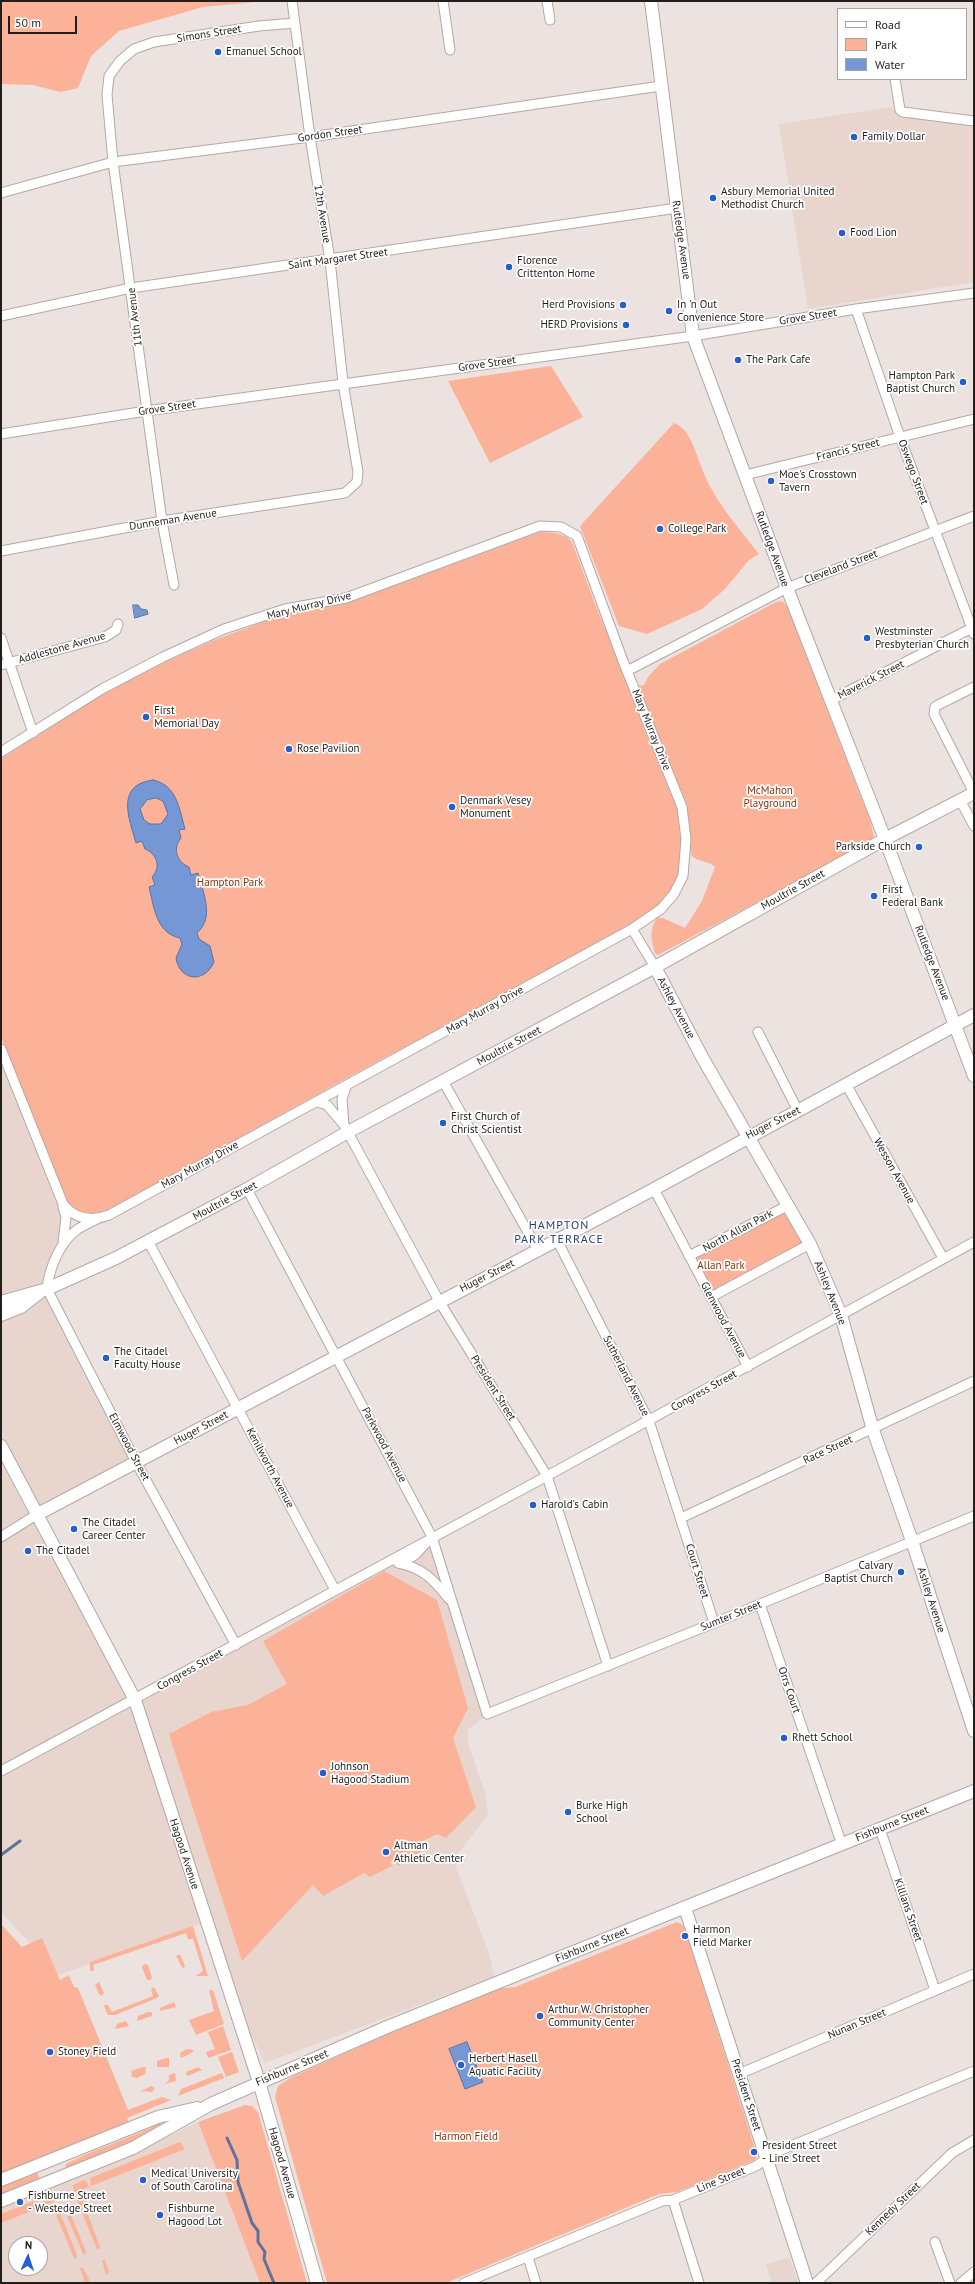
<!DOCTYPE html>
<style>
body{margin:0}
#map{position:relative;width:975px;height:2284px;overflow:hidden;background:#ece2df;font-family:"PT Sans",sans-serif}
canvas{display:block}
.frame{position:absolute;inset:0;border:2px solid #211e1c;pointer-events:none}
.legend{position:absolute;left:837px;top:8px;width:130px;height:72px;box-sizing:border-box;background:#fff;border:1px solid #a6a5a4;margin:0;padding:5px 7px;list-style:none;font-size:12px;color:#211e1c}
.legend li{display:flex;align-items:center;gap:8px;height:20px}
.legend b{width:20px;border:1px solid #a6a5a4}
.north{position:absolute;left:8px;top:2236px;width:40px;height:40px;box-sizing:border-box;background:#fff;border:1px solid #a6a5a4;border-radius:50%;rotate:3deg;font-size:11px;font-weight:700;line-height:16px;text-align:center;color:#211e1c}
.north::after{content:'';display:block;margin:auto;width:14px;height:18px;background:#265fcc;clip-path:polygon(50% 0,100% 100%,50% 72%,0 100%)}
.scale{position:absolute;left:8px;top:16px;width:69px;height:18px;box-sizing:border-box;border:2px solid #211e1c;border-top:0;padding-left:5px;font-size:12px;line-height:14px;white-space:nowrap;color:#211e1c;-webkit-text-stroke:3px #fff;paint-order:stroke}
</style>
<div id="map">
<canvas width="975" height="2284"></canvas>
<div class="frame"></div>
<ul class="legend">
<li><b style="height:5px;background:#fff"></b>Road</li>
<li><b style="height:11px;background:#fbb298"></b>Park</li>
<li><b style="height:11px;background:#7597d5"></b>Water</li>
</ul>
<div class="north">N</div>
<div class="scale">50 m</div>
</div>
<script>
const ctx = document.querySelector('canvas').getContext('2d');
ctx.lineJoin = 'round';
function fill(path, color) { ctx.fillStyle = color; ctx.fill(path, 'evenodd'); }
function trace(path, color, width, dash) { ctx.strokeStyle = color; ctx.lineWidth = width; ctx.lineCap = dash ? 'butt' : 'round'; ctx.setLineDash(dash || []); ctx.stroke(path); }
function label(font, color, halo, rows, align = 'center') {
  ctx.font = font + ' "PT Sans",sans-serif'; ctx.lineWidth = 3.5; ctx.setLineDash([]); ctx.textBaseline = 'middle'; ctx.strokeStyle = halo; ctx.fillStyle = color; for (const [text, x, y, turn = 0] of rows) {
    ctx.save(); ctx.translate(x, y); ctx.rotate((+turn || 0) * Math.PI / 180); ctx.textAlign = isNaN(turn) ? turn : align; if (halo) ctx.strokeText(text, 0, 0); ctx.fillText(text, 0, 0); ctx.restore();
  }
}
const built = new Path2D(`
 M892 107 901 116 974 125V282L808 309 779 124Z
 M1 1049 66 1217 48 1289 136 1462 37 1515 135 1700 432 1537 487 1714 468 1730V1743L485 1793 488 1815 459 1852 456 1867 489 1953 494 1977 265 2063 226 1982 206 1922 59 1975 1 1912Z
 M198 2122 260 2283H1V2206L131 2154ZM16 2244H40V2268H16Z
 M790 2257 798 2283H772L766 2264Z`);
const green = new Path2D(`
 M1 1H266L203 7 119 31 91 56 78 88 61 92 33 85 1 84Z
 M551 366 583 417 490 463 448 381Z
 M674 423C690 429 695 451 701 466 712 498 738 527 759 554L749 560 725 589 702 609 647 634 619 626 580 526Z
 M540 532C552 533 564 532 572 542L595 604 679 808C685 840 685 879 661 904 652 913 640 920 631 927L358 1072 118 1205C98 1216 81 1220 65 1201L1 1037V759L93 700 132 677 212 641 282 615 347 603Z
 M782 601 787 606 871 823 874 838 870 842 658 955 655 953C651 940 649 929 657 918H663L685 928 702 901 715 867C710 861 698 862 692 856 690 853 687 814 685 806L639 693V686L644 685 648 677 660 664 776 602Z
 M785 1210 806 1243 712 1293 693 1258Z
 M384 1571 437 1600 468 1708 453 1738 476 1807 446 1838 437 1834 417 1844 421 1852 398 1866 394 1858 390 1862 392 1866 370 1877 364 1873 323 1896 313 1885 242 1961 169 1734 211 1712 248 1705 287 1684 263 1641Z
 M677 1922 684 1926 757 2155 755 2160 677 2192 659 2194 446 2283H327L275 2097 278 2086 292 2077 412 2023 496 1989 515 1987Z
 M1 1924 22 1947 42 1938 60 1980 69 1975 74 1987 78 1988 128 2110 162 2097 171 2100 127 2118 129 2124 1 2175Z
 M193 1926 208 1976H196L203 1971 193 1939H188L186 1933 93 1965 94 1971H90V1962Z
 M180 1954 185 1966 183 1969 176 1956Z
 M144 1964 148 1965 152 1978 150 1980H147L142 1967Z
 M99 1982 104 1993 102 1996 99 1994 95 1985Z
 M154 1987 159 1996 157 1998 115 2015H108L104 2006 107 2004 112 2012 153 1996 151 1989Z
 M209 1990H213L224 2024 196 2035 189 2020 214 2011Z
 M174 2002 176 2007 160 2011V2008Z
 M148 2012H152V2016L137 2021 138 2016Z
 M126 2021 129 2026 115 2029 117 2024Z
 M223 2026 231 2050 208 2058 206 2052 215 2049 208 2032Z
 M187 2049 193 2050V2052L181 2058 180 2053Z
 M232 2052 239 2072 226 2077 218 2057Z
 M166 2058H169V2067H157V2061Z
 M143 2067H146L145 2074 137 2078 132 2077 131 2071Z
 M198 2067 202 2070 187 2076 186 2072Z
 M175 2073 176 2081 165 2084 169 2080V2075Z
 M222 2073 224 2078 178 2096 181 2089Z
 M151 2086 155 2088 152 2092 141 2091Z
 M245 2105 252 2106 258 2112 307 2283H260L198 2122Z
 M160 2123 164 2124 130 2144 66 2169 65 2168 66 2164C96 2148 130 2139 160 2123Z
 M180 2142 185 2149 91 2186 90 2178Z
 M37 2172 40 2180 1 2197V2184Z
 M84 2180 87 2182 89 2187 74 2193 73 2185Z
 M50 2194 55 2201 44 2206 42 2197Z
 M80 2194 100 2247 99 2249H97L75 2196Z
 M36 2200 41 2207 1 2223V2214Z
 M56 2203 77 2255 76 2259 74 2258 52 2205Z
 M71 2215 86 2252 85 2255 83 2254 67 2216Z
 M102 2260H105L109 2272 106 2275Z
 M80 2268H83L89 2279V2282H85Z`);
const water = new Path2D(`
 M133 605H138L141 609 147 610 148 614 135 618Z
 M153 780C177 785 179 808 185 829L179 830 181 838C172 849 177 862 189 867L191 875 198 873C203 893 215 917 197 933L199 939 210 946 214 962C205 983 180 982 176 958L182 944 180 938C156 933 154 907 149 887L155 885 152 877C162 867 156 853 145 849L142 841 136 843C129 818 115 785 153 780ZM156 798 163 801 168 814 161 824H150L144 820 140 809 147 800Z
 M467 2042 483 2082 465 2089 449 2049Z`);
const stream = new Path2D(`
 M1 1855 20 1841
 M227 2138 237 2160 238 2182 252 2223 258 2231V2242L265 2252 264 2259 274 2283`);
const street = new Path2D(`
 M443 1 450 50
 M547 1 550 20
 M895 79 900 110 903 112 974 121
 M1 193 113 162 310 137 661 86
 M856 309 900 437 974 634
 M1 316 131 288 677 208
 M1 434 146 411 693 336 856 309 974 293
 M745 475 974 419
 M1 551 162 521 345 493 357 482 358 472 343 383 330 260 310 137 292 1
 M174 585 162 521 113 162 107 95 109 76 120 61 134 49 154 42 259 26 295 23
 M1 638 33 733
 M1 665 105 637 116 630 118 624
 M627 671 787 588 974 516
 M831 700 974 627
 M1 752 102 689 163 657 224 629 285 609 346 598 540 526 561 527 577 536 623 661 682 807 686 839 683 876 674 894 661 909 632 929 109 1215C90 1222 75 1219 63 1204L1 1049
 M974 793 934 714 935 707 938 705 974 687
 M960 800 974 826
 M632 929 655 967
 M758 1032 798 1111
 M443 1081 538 1250
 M846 1084 943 1258
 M317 1102 327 1105 344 1125 439 1301 547 1476 608 1666
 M344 1125 342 1099 346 1087
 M247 1189 432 1537 487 1714 714 1623 974 1516
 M654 1189 748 1367
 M63 1207 66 1217 63 1243
 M97 1219C91 1222 84 1225 78 1229 60 1241 49 1269 47 1289L136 1462 236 1645
 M557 1240 649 1421 714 1623
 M148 1241 335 1590
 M689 1256 787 1206
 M711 1297 810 1244
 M681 1518 974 1381
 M1 1537 36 1515
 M398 1563C422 1567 435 1581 449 1599
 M400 1563 415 1555 427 1542
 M760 1604 842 1845
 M1 1771 547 1476 974 1242
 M880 1829 935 1990
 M739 2074 974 1974
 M673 2200 699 2283
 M935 2242 950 2283
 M528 2257 536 2283
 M464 2283 662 2201 673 2200 756 2166 776 2152 974 2071
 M816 2283 952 2153 974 2140
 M961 2283 974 2272`);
const secondary = new Path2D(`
 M651 1 693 336 787 588 885 839 974 1076
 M655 967 702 1057 810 1244 841 1315 873 1430 912 1541 974 1731
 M1 1302 47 1289 116 1258 247 1189 348 1132 655 967 885 839 974 793
 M1 1315 21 1307 39 1293
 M1 1446 135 1700 259 2082 317 2283
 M36 1515 654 1189 974 1015
 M685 1908 807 2283
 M1 2180 158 2117 197 2108
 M1 2201 133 2148 211 2104 387 2027 974 1791`);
const markers = [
 [218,52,4,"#265fcc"],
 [854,137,4,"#265fcc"],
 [713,198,4,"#265fcc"],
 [842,233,4,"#265fcc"],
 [509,267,4,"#265fcc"],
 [623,305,4,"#265fcc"],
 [669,311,4,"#265fcc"],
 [626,325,4,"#265fcc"],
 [738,360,4,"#265fcc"],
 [963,382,4,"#265fcc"],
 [771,481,4,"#265fcc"],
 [660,529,4,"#265fcc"],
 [867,638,4,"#265fcc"],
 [146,717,4,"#265fcc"],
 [289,749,4,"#265fcc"],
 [452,807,4,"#265fcc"],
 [919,847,4,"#265fcc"],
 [874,896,4,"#265fcc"],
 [443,1123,4,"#265fcc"],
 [106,1358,4,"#265fcc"],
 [533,1505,4,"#265fcc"],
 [74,1529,4,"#265fcc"],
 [28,1551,4,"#265fcc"],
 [901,1572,4,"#265fcc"],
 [784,1738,4,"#265fcc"],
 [323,1773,4,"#265fcc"],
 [568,1812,4,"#265fcc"],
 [386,1852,4,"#265fcc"],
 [685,1936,4,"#265fcc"],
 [540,2016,4,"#265fcc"],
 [50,2052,4,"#265fcc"],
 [461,2065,4,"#265fcc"],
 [754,2152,4,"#265fcc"],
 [143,2180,4,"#265fcc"],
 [20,2202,4,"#265fcc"],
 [160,2215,4,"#265fcc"]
];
const streetNames = [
 ["Simons Street",209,34,-9],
 ["Gordon Street",330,134,-8],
 ["12th Avenue",322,214,81],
 ["Rutledge Avenue",681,240,82],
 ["Saint Margaret Street",338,259,-8],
 ["11th Avenue",135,317,-97],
 ["Grove Street",808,317,-9],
 ["Grove Street",487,364,-8],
 ["Grove Street",167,408,-8],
 ["Francis Street",848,450,-14],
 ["Oswego Street",913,472,70],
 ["Dunneman Avenue",173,520,-9],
 ["Rutledge Avenue",772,549,70],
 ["Cleveland Street",841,567,-21],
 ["Mary Murray Drive",309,606,-14],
 ["Addlestone Avenue",62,648,-16],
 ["Maverick Street",871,680,-27],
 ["Mary Murray Drive",651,730,68],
 ["Moultrie Street",793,890,-29],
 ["Rutledge Avenue",932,963,69],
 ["Ashley Avenue",676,1008,62],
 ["Mary Murray Drive",485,1010,-29],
 ["Moultrie Street",509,1046,-28],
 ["Huger Street",773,1123,-27],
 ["Mary Murray Drive",200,1165,-29],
 ["Wesson Avenue",894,1171,61],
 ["Moultrie Street",225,1201,-28],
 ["North Allan Park",738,1231,-28],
 ["Huger Street",487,1276,-27],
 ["Ashley Avenue",830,1293,68],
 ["Glenwood Avenue",723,1320,62],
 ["Sutherland Avenue",626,1376,63],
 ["President Street",493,1388,58],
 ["Congress Street",704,1391,-29],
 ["Huger Street",201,1428,-28],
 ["Parkwood Avenue",384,1445,62],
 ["Elmwood Street",129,1447,62],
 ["Race Street",828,1450,-25],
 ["Kenilworth Avenue",270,1468,62],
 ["Court Street",697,1571,73],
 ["Ashley Avenue",931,1600,72],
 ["Sumter Street",731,1616,-22],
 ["Congress Street",190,1670,-29],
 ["Orrs Court",789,1690,71],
 ["Fishburne Street",892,1824,-22],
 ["Hagood Avenue",184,1854,72],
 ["Killians Street",908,1910,71],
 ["Fishburne Street",592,1945,-22],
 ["Nunan Street",857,2024,-23],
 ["Fishburne Street",292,2068,-23],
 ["President Street",746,2095,72],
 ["Hagood Avenue",282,2163,74],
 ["Line Street",721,2180,-22],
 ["Kennedy Street",893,2209,-44]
];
const poiNames = [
 ["Emanuel School",226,52],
 ["Family Dollar",862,137],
 ["Asbury Memorial United",721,192],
 ["Methodist Church",721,205],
 ["Food Lion",850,233],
 ["Florence",517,261],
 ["Crittenton Home",517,274],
 ["Herd Provisions",615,305,"right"],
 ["In 'n Out",677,305],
 ["Convenience Store",677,318],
 ["HERD Provisions",618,325,"right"],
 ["The Park Cafe",746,360],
 ["Hampton Park",955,376,"right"],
 ["Baptist Church",955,389,"right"],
 ["Moe's Crosstown",779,475],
 ["Tavern",779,488],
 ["College Park",668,529],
 ["Westminster",875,632],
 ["Presbyterian Church",875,645],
 ["First",154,711],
 ["Memorial Day",154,724],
 ["Rose Pavilion",297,749],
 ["Denmark Vesey",460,801],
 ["Monument",460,814],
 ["Parkside Church",911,847,"right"],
 ["First",882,890],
 ["Federal Bank",882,903],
 ["First Church of",451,1117],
 ["Christ Scientist",451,1130],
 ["The Citadel",114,1352],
 ["Faculty House",114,1365],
 ["Harold's Cabin",541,1505],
 ["The Citadel",82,1523],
 ["Career Center",82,1536],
 ["The Citadel",36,1551],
 ["Calvary",893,1566,"right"],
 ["Baptist Church",893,1579,"right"],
 ["Rhett School",792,1738],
 ["Johnson",331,1767],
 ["Hagood Stadium",331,1780],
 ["Burke High",576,1806],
 ["School",576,1819],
 ["Altman",394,1846],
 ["Athletic Center",394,1859],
 ["Harmon",693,1930],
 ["Field Marker",693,1943],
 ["Arthur W. Christopher",548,2010],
 ["Community Center",548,2023],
 ["Stoney Field",58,2052],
 ["Herbert Hasell",469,2059],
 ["Aquatic Facility",469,2072],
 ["President Street",762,2146],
 ["- Line Street",762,2159],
 ["Medical University",151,2174],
 ["of South Carolina",151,2187],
 ["Fishburne Street",28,2196],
 ["- Westedge Street",28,2209],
 ["Fishburne",168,2209],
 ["Hagood Lot",168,2222]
];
const parkNames = [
 ["McMahon",770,791],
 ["Playground",770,804],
 ["Hampton Park",230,883],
 ["Allan Park",721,1266],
 ["Harmon Field",466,2137]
];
const neighbourhoodNames = [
 ["HAMPTON",559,1226],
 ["PARK TERRACE",559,1240]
];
fill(built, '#e7d5ce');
fill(green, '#fbb298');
fill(water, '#7597d5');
trace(water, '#5c739e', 1);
trace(stream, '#5c739e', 3);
trace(street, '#b2a9a6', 11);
trace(secondary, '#b2a9a6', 14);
trace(street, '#fff', 9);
trace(secondary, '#fff', 12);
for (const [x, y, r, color] of markers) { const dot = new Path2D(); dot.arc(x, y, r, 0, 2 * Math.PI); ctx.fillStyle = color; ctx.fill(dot); trace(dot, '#fff', 1.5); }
label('11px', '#211e1c', '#fff', streetNames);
label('11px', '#211e1c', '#fff', poiNames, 'left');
label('11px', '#8a3109', '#fff', parkNames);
ctx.letterSpacing = '1px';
label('12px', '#223f76', '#fff', neighbourhoodNames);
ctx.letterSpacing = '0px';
</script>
